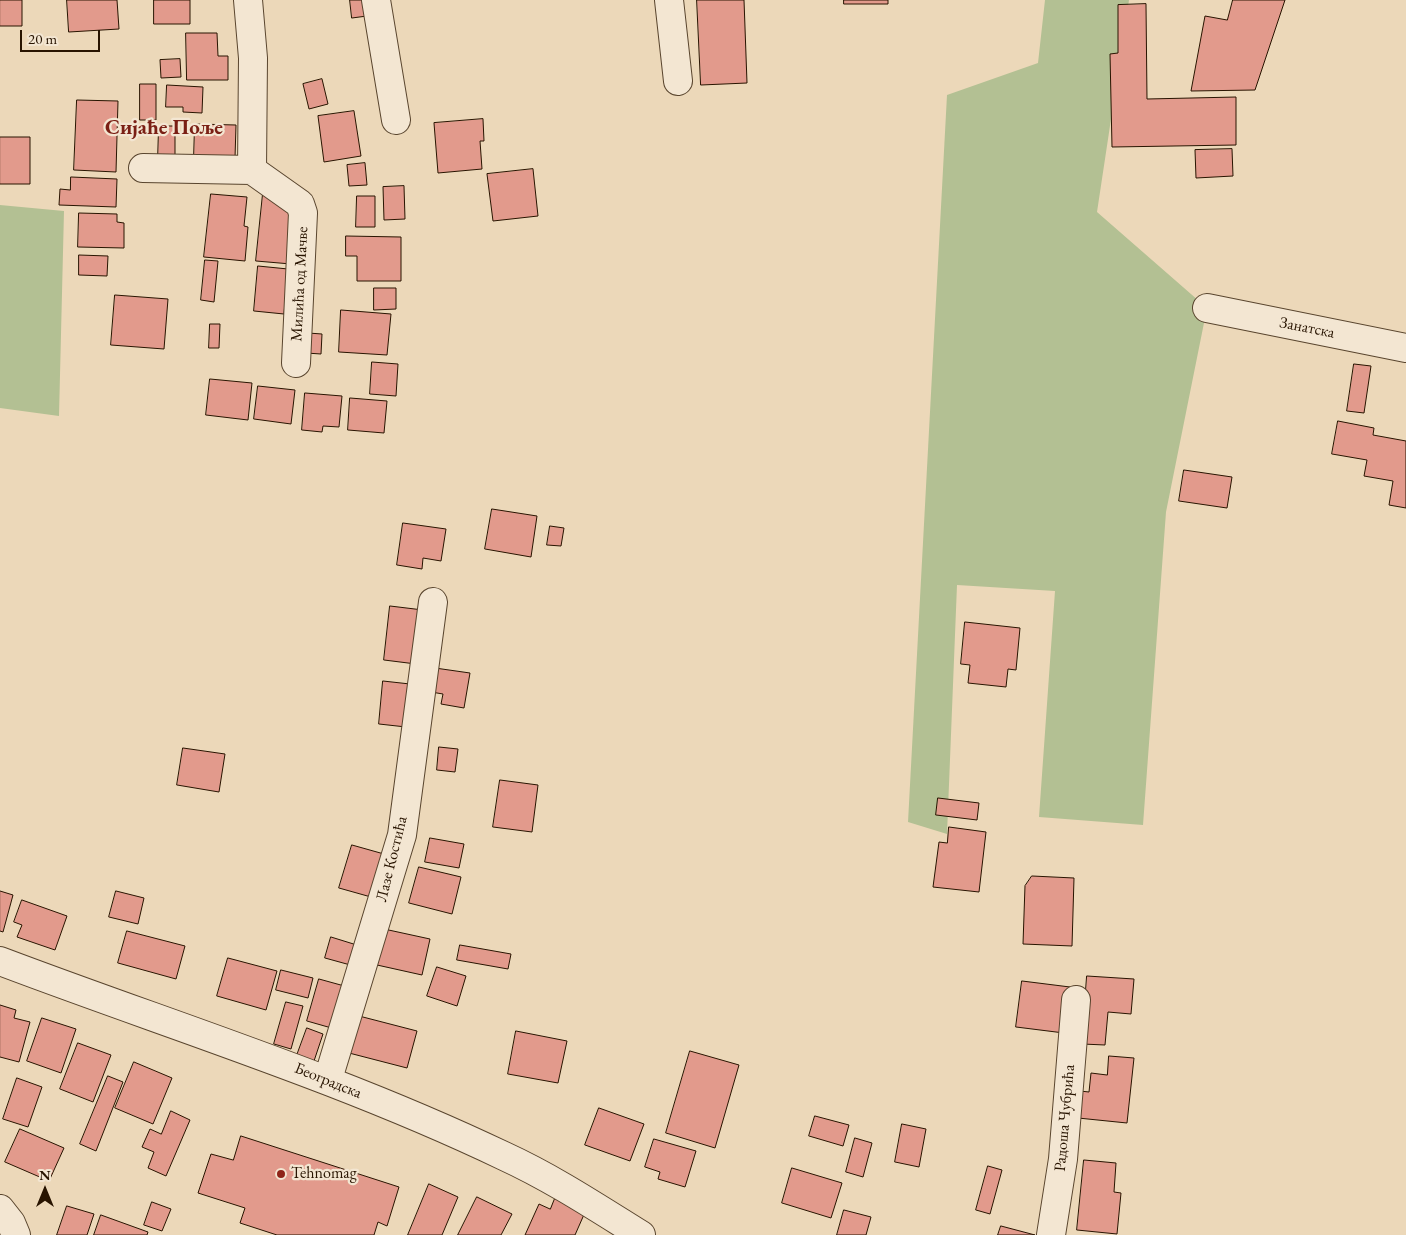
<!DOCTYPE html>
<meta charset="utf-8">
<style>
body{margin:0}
#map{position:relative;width:1406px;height:1235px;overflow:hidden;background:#ecd8b9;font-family:"EB Garamond",serif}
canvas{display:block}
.north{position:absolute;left:20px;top:1165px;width:50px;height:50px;-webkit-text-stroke:4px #f3e6d2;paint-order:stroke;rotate:0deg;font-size:14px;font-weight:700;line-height:20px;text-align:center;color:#281400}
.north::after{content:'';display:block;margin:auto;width:18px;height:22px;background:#281400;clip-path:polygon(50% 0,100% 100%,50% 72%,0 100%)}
.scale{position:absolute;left:20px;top:30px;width:80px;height:22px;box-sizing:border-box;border:2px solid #281400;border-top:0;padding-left:6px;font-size:15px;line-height:18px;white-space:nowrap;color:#281400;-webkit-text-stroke:4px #f3e6d2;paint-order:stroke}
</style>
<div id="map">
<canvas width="1406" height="1235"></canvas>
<div class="north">N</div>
<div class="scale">20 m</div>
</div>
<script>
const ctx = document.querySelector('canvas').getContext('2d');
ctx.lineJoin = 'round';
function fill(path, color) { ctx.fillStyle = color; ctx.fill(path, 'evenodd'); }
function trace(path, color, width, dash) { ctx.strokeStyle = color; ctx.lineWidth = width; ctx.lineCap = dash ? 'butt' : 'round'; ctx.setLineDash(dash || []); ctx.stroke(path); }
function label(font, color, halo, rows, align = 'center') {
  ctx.font = font + ' "EB Garamond",serif'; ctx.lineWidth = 4.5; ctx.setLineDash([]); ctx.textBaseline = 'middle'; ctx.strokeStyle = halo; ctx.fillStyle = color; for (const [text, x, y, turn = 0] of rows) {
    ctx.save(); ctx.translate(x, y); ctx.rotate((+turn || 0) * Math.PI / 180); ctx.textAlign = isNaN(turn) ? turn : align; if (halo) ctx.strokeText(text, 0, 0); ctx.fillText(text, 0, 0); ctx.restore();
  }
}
const green = new Path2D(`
 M1045 0H1129L1097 212 1207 308 1166 512 1143 825 1039 817 1055 591 957 585 947 834 908 822 947 95 1038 63Z
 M0 205 64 211 59 416 0 408Z`);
const building = new Path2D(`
 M0 0H22V26H0Z
 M67 0H117L119 29 69 32Z
 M154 0H190V24H154Z
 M350 0H365L367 16 352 18Z
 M697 0H744L747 83 701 85Z
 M844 0H888V4H844Z
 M1233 0H1285L1255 90 1191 91 1205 16 1227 20Z
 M1146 4 1147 99 1236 97V145L1112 147 1110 54 1118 53V5Z
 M186 33H217L218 56H228V80H187Z
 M180 59 181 77 161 78 160 60Z
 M322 79 328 104 309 109 303 84Z
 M140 84H156V120H140Z
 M167 85 203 87 202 113 183 112V107H166Z
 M77 100 118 101 116 172 74 170Z
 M354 111 361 156 324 162 318 116Z
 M483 119 484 141H480L482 169 438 173 434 123Z
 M195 124 236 125 235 158 194 157Z
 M159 126H175V159H158Z
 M0 137H30V184H0Z
 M1232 149 1233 176 1196 178 1195 150Z
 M365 163 367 185 349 186 347 165Z
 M533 169 538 216 493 221 487 174Z
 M71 177 117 179 116 207 59 205 60 189 70 190Z
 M404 186 405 219 384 220 383 187Z
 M263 193 296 212 291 264 256 261Z
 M211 194 247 197 244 226 248 227 245 261 204 257Z
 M357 196H375V227H356Z
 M79 213 117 214V222L124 223V248L78 247Z
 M346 236 401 237V281H357V256H346Z
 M79 255 108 256 107 276 79 275Z
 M205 260 218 261 214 302 201 300Z
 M258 266 288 269 284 314 254 311Z
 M374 288H396V309L374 310Z
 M115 295 168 299 164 349 111 345Z
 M341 310 391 314 387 355 339 352Z
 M210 324H220L219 348H209Z
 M308 333 322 334 321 354 306 353Z
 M372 362 398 364 396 396 370 394Z
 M1354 364 1371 366 1364 413 1347 411Z
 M210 379 252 383 248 420 206 415Z
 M258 386 295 390 291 424 254 419Z
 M305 393 342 396 339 427 323 426 322 432 302 430Z
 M350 398 387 401 384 433 348 430Z
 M1338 421 1374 428 1373 435 1406 441V508L1389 505 1393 481 1364 476 1367 460 1332 454Z
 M1184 470 1232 477 1227 508 1179 501Z
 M492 509 537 516 531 557 485 549Z
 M403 523 446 529 441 561 423 558 422 569 397 565Z
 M550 526 564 528 561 546 547 545Z
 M390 606 423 610 416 664 384 660Z
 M965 622 1020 628 1016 670 1008 669 1006 687 968 683 970 665 961 664Z
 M435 668 470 673 464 708 441 704 443 694 431 692Z
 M383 681 410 684 406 727 379 724Z
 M439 747 458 749 455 772 437 770Z
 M183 748 225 754 219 792 177 785Z
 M500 780 538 785 532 832 493 827Z
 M938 798 979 803 977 820 936 815Z
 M949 827 986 832 979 892 933 887 939 842 947 843Z
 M430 838 464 844 459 868 425 862Z
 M352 845 384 854 371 897 339 888Z
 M419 867 461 877 452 914 409 903Z
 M1032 876 1074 878 1072 946 1023 944 1025 886Z
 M0 891 13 895 3 932 0 931Z
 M116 891 144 898 138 924 109 917Z
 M22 900 67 916 55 950 17 937 22 925 14 922Z
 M384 929 430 939 422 975 377 965Z
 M127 931 185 946 176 979 118 963Z
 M331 937 360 946 354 966 325 958Z
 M460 945 511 954 508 969 457 960Z
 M228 958 277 971 266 1010 217 996Z
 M437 967 466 976 457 1006 427 996Z
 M281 970 313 978 308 998 276 990Z
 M1087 976 1134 979 1131 1014 1108 1012 1105 1045 1082 1044Z
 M319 979 348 987 335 1029 307 1021Z
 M1022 981 1070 987 1064 1033 1016 1027Z
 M286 1002 303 1006 291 1049 274 1044Z
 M0 1005 16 1010 14 1018 30 1022 19 1062 0 1057Z
 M359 1016 417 1031 407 1068 349 1053Z
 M42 1018 76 1029 61 1073 27 1061Z
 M307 1028 323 1034 313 1064 296 1058Z
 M516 1031 567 1041 558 1083 508 1074Z
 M78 1043 111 1055 93 1102 60 1089Z
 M690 1051 739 1065 715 1148 666 1133Z
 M1109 1056 1134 1058 1127 1123 1078 1118 1080 1091 1089 1092 1091 1073 1107 1075Z
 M134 1062 172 1078 153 1124 115 1108Z
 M108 1076 123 1082 96 1151 80 1144Z
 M17 1078 42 1087 28 1127 3 1119Z
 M599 1108 644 1124 630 1161 585 1145Z
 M171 1111 190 1120 166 1176 148 1168 154 1152 142 1147 150 1129 161 1134Z
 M815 1116 849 1125 843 1146 809 1136Z
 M902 1124 926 1129 919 1167 895 1162Z
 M20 1129 64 1148 49 1181 5 1162Z
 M241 1136 399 1187 387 1226 378 1222 374 1235H277L240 1223 245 1208 198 1193 211 1154 233 1160Z
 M855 1138 872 1143 863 1177 846 1172Z
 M654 1139 696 1151 685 1187 658 1179 660 1172 645 1167Z
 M1084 1160 1116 1163 1114 1192 1121 1193 1117 1234 1077 1230Z
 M988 1166 1002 1170 990 1214 976 1210Z
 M792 1168 842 1183 831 1218 782 1203Z
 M429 1184 458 1197 442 1235H408Z
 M556 1196 586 1210 575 1235H525L539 1204 550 1209Z
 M477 1197 512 1214 501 1235H458Z
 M152 1202 171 1209 162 1231 144 1225Z
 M67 1206 94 1214 87 1235H57Z
 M844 1210 871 1217 866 1235H837Z
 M101 1215 148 1232 147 1235H94Z
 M1001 1226 1035 1235H998Z`);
const street = new Path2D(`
 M248 0 253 58 252 170 300 204 303 213 296 363
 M376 0 396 120
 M669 0 678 81
 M143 168 252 170
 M1207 308 1406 348
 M0 961C169 1025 341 1078 504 1156 552 1178 596 1207 641 1235
 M328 1079 402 835 433 602
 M0 1209 11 1223 16 1235
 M1051 1235 1063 1159 1076 1000`);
const markers = [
 [281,1174,5,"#8f2418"]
];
const streetNames = [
 ["Милића од Мачве",300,284,-87],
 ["Занатска",1307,328,11],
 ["Лазе Костића",392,859,-76],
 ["Београдска",328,1081,22],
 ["Радоша Чубрића",1065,1118,-85]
];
const poiNames = [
 ["Tehnomag",291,1174]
];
const districtNames = [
 ["Сијаће Поље",164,128]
];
fill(green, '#b3c093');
fill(building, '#e29a8c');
trace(building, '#281400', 1);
trace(street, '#59452e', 30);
trace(street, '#f3e6d2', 28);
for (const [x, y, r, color] of markers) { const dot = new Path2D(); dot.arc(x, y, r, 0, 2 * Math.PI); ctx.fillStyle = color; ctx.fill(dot); trace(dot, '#f3e6d2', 2); }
label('16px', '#281400', '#f3e6d2', streetNames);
label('16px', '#281400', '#f3e6d2', poiNames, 'left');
label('bold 21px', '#7a1f14', '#f3e6d2', districtNames);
</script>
